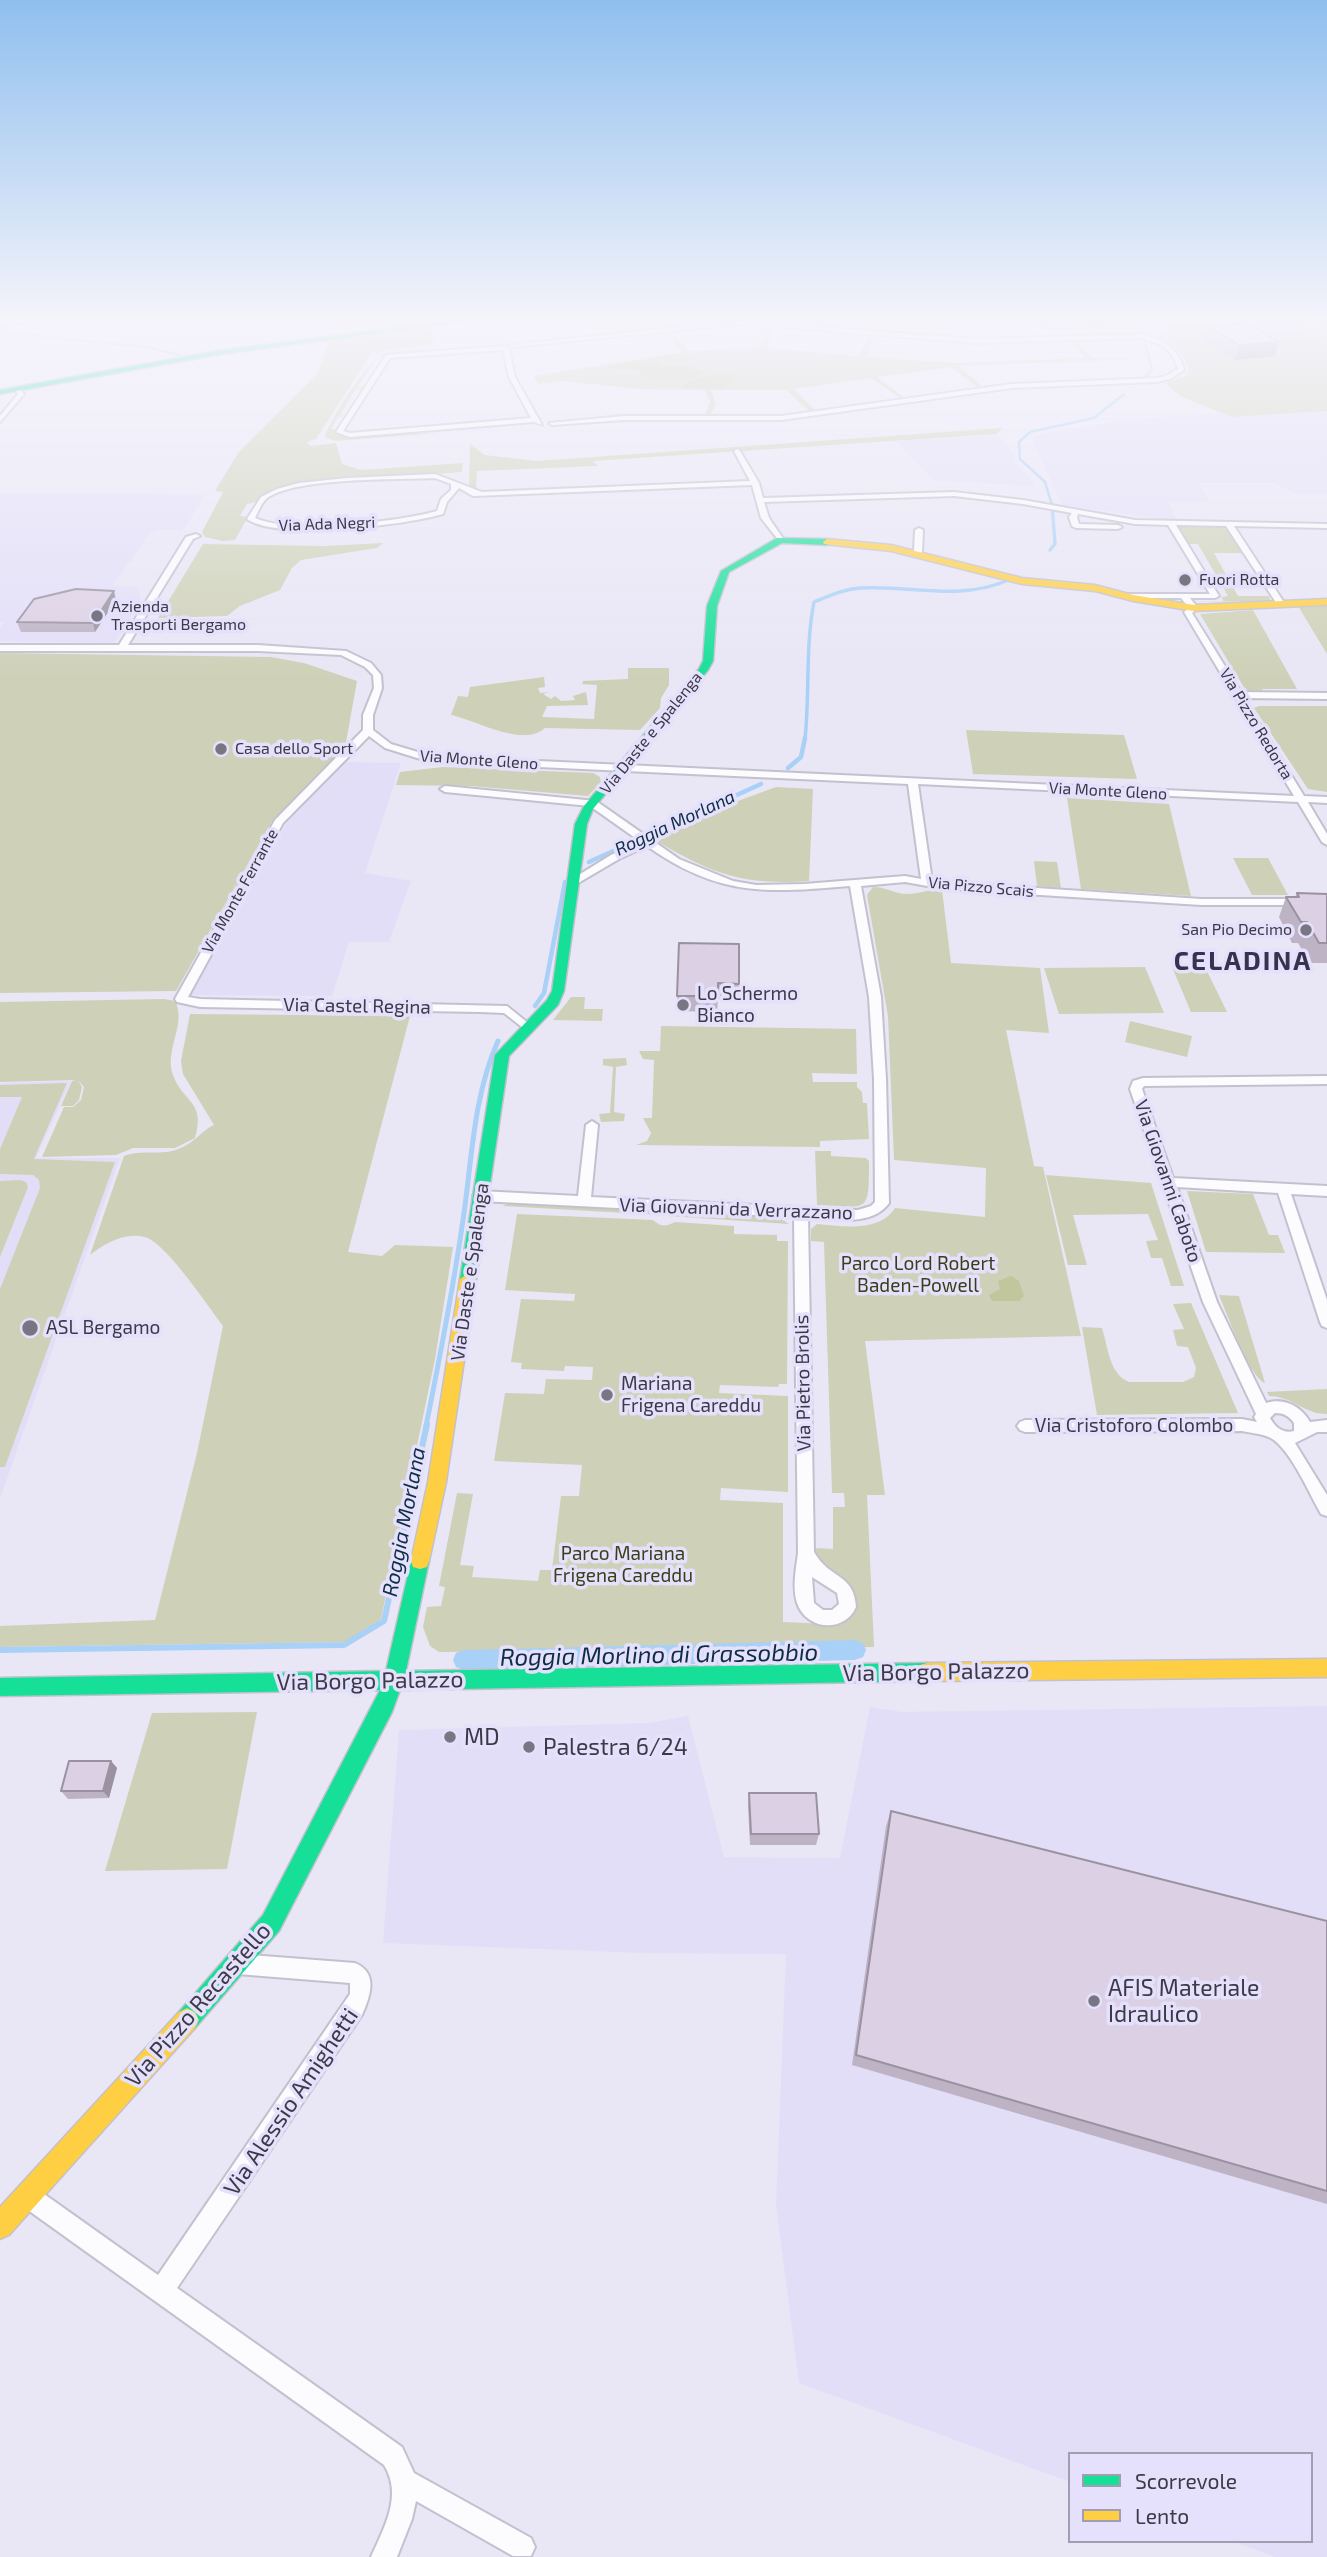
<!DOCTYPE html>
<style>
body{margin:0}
#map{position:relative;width:1327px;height:2557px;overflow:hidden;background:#e9e6f6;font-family:"Exo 2",sans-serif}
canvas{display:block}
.legend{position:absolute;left:1068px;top:2452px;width:245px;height:91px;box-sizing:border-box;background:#e5e0fc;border:2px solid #a19eb4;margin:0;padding:9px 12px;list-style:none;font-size:21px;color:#3c3a47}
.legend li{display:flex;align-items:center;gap:14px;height:35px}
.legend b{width:35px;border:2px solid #a19eb4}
</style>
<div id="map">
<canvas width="1327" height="2557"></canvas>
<ul class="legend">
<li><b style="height:9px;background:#16e098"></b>Scorrevole</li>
<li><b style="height:9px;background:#ffcf43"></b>Lento</li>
</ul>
</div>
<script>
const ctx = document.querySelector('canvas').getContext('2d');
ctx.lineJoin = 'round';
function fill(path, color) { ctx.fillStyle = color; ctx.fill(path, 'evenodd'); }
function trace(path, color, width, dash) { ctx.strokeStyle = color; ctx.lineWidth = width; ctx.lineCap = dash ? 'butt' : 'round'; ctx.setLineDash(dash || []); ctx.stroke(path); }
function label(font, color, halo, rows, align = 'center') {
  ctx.font = font + ' "Exo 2",sans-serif'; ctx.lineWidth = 7; ctx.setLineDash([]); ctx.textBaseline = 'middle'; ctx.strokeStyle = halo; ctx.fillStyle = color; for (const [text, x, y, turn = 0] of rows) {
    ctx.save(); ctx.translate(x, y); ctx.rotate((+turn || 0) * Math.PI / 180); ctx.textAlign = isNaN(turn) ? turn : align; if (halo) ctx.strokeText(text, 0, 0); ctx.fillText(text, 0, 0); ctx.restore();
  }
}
const built = new Path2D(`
 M1227 322H1327V326L1256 331Z
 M1327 411V494H1298L1273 483H1199L1209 501 1168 502 1178 521 1062 505 1031 438 1044 433 1125 420 1218 413 1231 417Z
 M998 435 1014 455 1015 462 1034 482 1032 486 933 480 896 441Z
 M0 493 205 495 176 542 181 530H159L150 533 112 586 138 587 141 601 114 643 0 641V629L5 622 0 621Z
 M342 762 401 763 365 873 411 881 389 942H349L332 996 189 995 286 824Z
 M71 1081 36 1158H120L0 1498V1083Z
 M1327 1706V2557H1275L1232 2541H1311V2454H1070V2482L799 2383 776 2205 786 1954 645 1953 383 1943 399 1730 648 1723 688 1716 724 1857 840 1858 870 1707 902 1712Z`);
const green = new Path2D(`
 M1222 322 1256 331 1327 327V411L1231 417 1180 396 1165 383 1185 376 1189 370C1185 355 1173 342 1158 337L1167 326Z
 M769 327H776L767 348 859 356 868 337H873L867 357 954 363 1085 358 1071 341H1076L1092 358 1145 359 958 366 982 386 977 387 951 367 877 377 905 398H900L871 378 794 389 816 411 810 412 786 390H711L716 404 710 415 705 416 710 402 705 390 639 389 562 381 538 384 534 376 682 352 663 332 671 331 689 351 760 347Z
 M430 328 436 344 381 351 377 355H373L377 352H372L316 439 307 442 311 446 336 443 342 464 361 470 463 463 462 472 285 487C272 491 259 503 247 504L240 516 248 517 235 540 223 541 205 537 202 532 223 492 215 491 238 453 318 373 329 341Z
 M423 349 424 351 396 352 376 359 358 386 363 387 362 389H356L340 415 345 416 338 417 331 429H336L335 433 347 437 441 433 335 441 325 437C328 423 367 362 380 356 393 350 409 350 423 349Z
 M1002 428 997 434 593 461 598 466 477 471 476 490 469 488 470 444 485 455 537 461Z
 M1218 526 1227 529 1242 553H1214L1238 596H1269L1271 602 1192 601H1223L1222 597 1228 596 1198 544H1187L1177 527Z
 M383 543 377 548 301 560 292 568 280 590 240 606 227 616 158 618 203 544 324 546Z
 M1326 605 1327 607V654L1298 606Z
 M1253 610 1297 689H1262L1263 693 1249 692 1243 686 1200 614Z
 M0 653 271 657 304 663 357 681 346 742 336 757 272 821 176 991 0 993Z
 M628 668H669V685L661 698 660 708 640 730 545 728C523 748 476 720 451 715L458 696 468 697 470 687 544 677 545 687 538 688 540 693 549 692 543 694 551 699 555 696 561 701 575 700 573 696 586 692 588 705 547 706 542 717 594 719 597 685 582 684 583 681 628 679Z
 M1259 706H1327V792L1308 789 1254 708Z
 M966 730 1124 735 1137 779 973 774Z
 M443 767 593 773 600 777 601 782 588 796 471 786 396 785 400 772Z
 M776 787 813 789 809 881C740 886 708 872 650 837L684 821Z
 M1067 798 1169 804 1191 896 1081 889Z
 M1233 858H1268L1288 895H1252Z
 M1034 861 1057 862 1061 888 1037 886Z
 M873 887C886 887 895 894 907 894 920 894 930 889 942 890L951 963 1040 968 1049 1033 1006 1030 1034 1166 1043 1167 1081 1336 865 1341 885 1495H867L874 1647 439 1652 430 1646 423 1627 427 1607 441 1606 445 1587 439 1586 457 1493 473 1494 460 1565 474 1566 472 1577 538 1581 540 1570H552L561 1496H579L582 1465 494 1461 505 1393 544 1394 546 1379 592 1380 593 1367 565 1366 564 1371 521 1369 522 1363 511 1362 521 1299 574 1301 575 1294 505 1290 517 1214 653 1220C661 1227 666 1227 675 1222L734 1226V1234L777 1235V1241H788L787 1384H779L778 1387 720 1385 719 1393 788 1396V1492L721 1488 720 1500 783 1503V1622L829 1624 854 1609C853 1577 847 1587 827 1570 821 1566 817 1557 813 1551L817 1548 833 1549V1507H845L844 1493H832L824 1242 811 1241V1229L817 1224C842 1226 879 1233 895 1208L985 1217 986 1168 894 1160 888 1016 867 895Z
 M1145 967 1164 1013 1059 1014 1044 968Z
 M1172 967H1205L1227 1012H1191Z
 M571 997H585L584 1009H603L602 1021 553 1020Z
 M164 999 175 1001C187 1024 164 1050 173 1075 183 1103 206 1101 195 1138L175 1148H133L116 1155 42 1157 64 1107H73L81 1100 84 1087 78 1080 82 1087 79 1100 73 1106H61L72 1081 76 1080 0 1082V1002Z
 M190 1014 410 1016 348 1252 382 1256 395 1245 453 1247 435 1359 381 1619 362 1634 344 1642 0 1647V1626L155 1620 197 1453 223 1326C208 1306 166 1243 145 1237 125 1232 105 1243 90 1255L124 1156C142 1149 162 1156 178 1149 194 1144 203 1129 214 1125L183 1074 181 1061Z
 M1130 1021 1192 1036 1187 1057 1125 1042Z
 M661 1026 856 1029 857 1074 812 1073 813 1082H857V1087L862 1092 863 1103H867L869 1139 820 1141V1147L636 1145 647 1141 651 1133 643 1118H652L654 1060 643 1059 639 1051H660Z
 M626 1058 627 1065 616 1067 614 1112 625 1114 624 1121 601 1122 599 1114 610 1113 613 1067 603 1065V1059Z
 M67 1083 34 1159 115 1162 5 1467H0V1289L40 1188 39 1180 33 1175 0 1174V1149L22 1097H0V1085Z
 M815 1151H831V1156L866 1158 869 1161C869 1215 869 1207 817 1205Z
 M1046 1175 1151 1183 1184 1286H1171L1162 1258H1151L1146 1241 1158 1240 1148 1214 1073 1215 1087 1265H1068Z
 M20 1180 26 1182 28 1187 0 1257V1181Z
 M1187 1191 1253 1194 1269 1235H1278L1285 1253 1206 1252Z
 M511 1202 661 1211V1215L503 1206Z
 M669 1211 780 1218 789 1224 668 1216Z
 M1219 1295 1239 1296 1265 1383C1249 1377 1227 1313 1219 1295Z
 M1191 1303 1238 1413 1097 1415 1082 1327 1102 1328C1108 1347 1109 1374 1129 1382H1183L1194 1377 1196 1368 1188 1347 1177 1346 1173 1330 1184 1329 1173 1304Z
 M1327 1389V1414C1303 1414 1295 1397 1269 1396L1267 1392Z
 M257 1712 227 1869 105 1871 152 1713Z`);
const forest = new Path2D(`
 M684 353 690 359 659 364 661 366 684 365 705 372V374C688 381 658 384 642 376L640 370 609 369V366Z
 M730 375 735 377 723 389 682 388C692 375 714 376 730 375Z
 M1011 1276 1019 1281 1024 1296 1019 1301H992L989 1295 1000 1289 998 1281Z`);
const streamFar4 = new Path2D(`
 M0 328 25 322
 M0 332 146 347 188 357
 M1142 334 1144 322
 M1144 339 1152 370 1145 377
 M1052 505 1045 482 1020 459 1019 442 1030 432 1094 418 1124 394`);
const streamFar3 = new Path2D(`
 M1050 550 1055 544 1052 504
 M805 739C810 693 805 648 814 602 829 596 844 589 861 588 910 585 959 601 1006 581`);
const streamFar2 = new Path2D(`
 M788 768 801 757 805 738
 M589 862 761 784
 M535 1006 544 993 565 882`);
const streamFar1 = new Path2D(`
 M426 1426C440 1357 453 1289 463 1220 472 1160 473 1097 498 1041`);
const stream = new Path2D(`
 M0 1650 344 1645 384 1621 427 1424`);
const canal = new Path2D(`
 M855 1640 863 1643 866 1650 863 1657 855 1660 464 1670 456 1667 453 1660 456 1653 464 1650Z`);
const street = new Path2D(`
 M728 322H763L512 347 509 345Z
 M1036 322 1097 324 1100 326 1049 328Z
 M782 324 975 339 1141 334C1162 339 1179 348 1184 370L1170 379 1157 382 1012 388 781 420H624L552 425 549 423 624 416H781L1012 384 1157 378 1166 376 1178 369C1174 350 1159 342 1141 338L975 343 780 327Z
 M504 346 509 349 515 377 542 425 534 422 350 437 336 432 386 355ZM503 350 509 377 531 418 350 433 343 431 390 358Z
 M14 388H18L24 394 0 422V416L18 394Z
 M737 449 740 451 759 483 763 498 954 492 1023 500 1135 520 1327 524V528L1234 526 1285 604 1281 606 1277 604 1226 526 1176 525 1219 596 1215 598H1190L1198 608 1192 613 1241 692 1327 693V699L1244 698 1304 796 1327 797V803L1308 802 1327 834V845L1322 842 1298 802 918 784 932 881 1201 899H1327V905H1201L944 889 905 882 861 886 881 997 886 1079 889 1203C872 1227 833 1219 808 1217L814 1552C830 1580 854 1573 856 1607 844 1634 806 1630 797 1603 792 1587 796 1569 798 1553L794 1217 480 1201 473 1196 480 1191 578 1196 586 1125 592 1121 598 1125 591 1197 858 1210 871 1206 875 1202 874 1079 869 997 850 886C767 893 719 897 647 846L619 859 573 886 569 885V881L611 855 641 842 590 806 445 792 440 789 445 786 596 801 679 859 733 881 756 885 804 884 905 876 921 879 908 784 430 762 385 748 369 736 283 823 188 997 200 999 507 1006 533 1027 527 1031 504 1013 479 1012 200 1007 177 1002 175 999 275 820 363 730V715L374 688 373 675 365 667 341 655 258 651H0V645H119L186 537 196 534 200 536 193 539 128 645H258L346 651 371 663 381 675 382 688 373 715V730L391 744 431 756 1294 796 1184 612 1189 608 1181 598H1127L1123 596 1127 594H1210L1168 525 1135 524 1078 514 1077 517 1079 524 1118 525 1122 527 1118 529 1076 528 1072 526 1069 517 1072 513 1023 504 954 496 764 502 769 518 784 540 780 542 761 518 752 485 473 496 459 488 447 502 443 514C405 525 278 541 247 519L261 497 277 489 299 483 347 478 435 474 482 492 750 481 734 451ZM435 478 451 484V490L441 499 437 511C399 522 290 534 255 518 258 512 261 504 266 499 293 477 398 480 435 478ZM812 1577 837 1593 839 1604 832 1610H823L814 1603Z
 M919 528 923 530 922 552 915 556 911 554 914 551 915 530Z
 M1327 1076V1084L1144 1086 1142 1089 1173 1178 1327 1186V1196L1291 1194 1327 1300V1328L1322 1326 1320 1322 1278 1193 1177 1187 1217 1302 1266 1403C1284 1397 1301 1406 1310 1422L1327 1420V1432H1317L1295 1443 1327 1495V1516L1321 1514C1309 1493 1293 1455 1274 1440 1266 1434 1251 1433 1242 1431L1025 1432 1020 1430 1017 1426 1020 1422 1025 1420 1242 1419 1257 1422 1254 1417 1256 1414 1203 1302 1130 1089 1133 1081 1143 1078ZM1275 1413C1284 1413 1289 1416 1294 1423V1431C1283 1434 1275 1427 1270 1418Z
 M237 1954 355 1963C379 1973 370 1997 362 2015L177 2288 402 2447 414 2473 531 2538 535 2547 531 2556H513L416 2501 412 2519 397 2557H371C384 2528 403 2495 384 2465L21 2205 18 2197 21 2189 29 2186 37 2189 158 2275 350 1994V1983L237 1974 230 1971 227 1964 230 1957Z`);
const fast = new Path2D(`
 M443 322H463L222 354 0 394V390L222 350Z
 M777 538 827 539 831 542 827 545 782 543 729 572 717 606 713 661 708 670 593 809 587 824 564 991 558 1005 509 1056 476 1279 474 1283H462L460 1279 495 1055 547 1000 552 991 575 824 584 806 699 669 703 661 707 606 721 571Z
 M420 1553 427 1555 429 1561 406 1671 927 1663 934 1665 937 1672 934 1679 927 1681 400 1690 392 1712 279 1931 195 2028 187 2032 179 2028 175 2020 179 2012 263 1915 380 1690 0 1696V1678L386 1671 411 1561 413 1555Z`);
const slow = new Path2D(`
 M827 539 891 545 1022 578 1095 585 1133 595 1194 605 1327 599V605L1194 611 1133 601 1095 591 1022 584 891 551 824 544 823 542Z
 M468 1273 476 1279 446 1482 429 1561 427 1567 420 1569 413 1567 411 1561 428 1482 460 1279Z
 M1327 1659V1677L927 1681 920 1679 917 1672 920 1665 927 1663Z
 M187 2008 195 2012 199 2020 195 2028 9 2235 0 2239V2207L179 2012Z`);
const wall = new Path2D(`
 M1208 326 1275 356 1235 360 1204 340Z
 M116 600 95 632H21L17 622Z
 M1297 893 1327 894V963H1310L1298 943H1292L1279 917 1286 897H1295Z
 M679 943 739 984 738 999H718L717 1012 677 1011Z
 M111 1761 117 1768 109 1798 68 1799 61 1791Z
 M749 1793 819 1834 816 1845H750L748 1805Z
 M891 1811 1327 1921V2204L852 2065 886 1826Z`);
const shadedWall = new Path2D(`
 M1279 342 1275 356 1235 360 1239 345Z
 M114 591 116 600 95 632 93 623Z
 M111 1761 117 1768 109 1798 103 1791Z`);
const building = new Path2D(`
 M1247 323 1279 342 1239 345 1208 326Z
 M76 589 114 591 93 623 17 622 34 599Z
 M1297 893 1327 894V943H1319L1307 922H1301L1286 897H1299Z
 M679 943 739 944V984L718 983V996H677Z
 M69 1761H111L103 1791H61Z
 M749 1793H816L819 1834H751Z
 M891 1811 1327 1921V2191L856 2055Z`);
const markers = [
 [1185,580,7,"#797684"],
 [97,616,7,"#797684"],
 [221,749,7,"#797684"],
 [1306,930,7,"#797684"],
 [683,1005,7,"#797684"],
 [30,1328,9,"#797684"],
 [607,1395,7,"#797684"],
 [450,1737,7,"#797684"],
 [529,1747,7,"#797684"],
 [1094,2001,7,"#797684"]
];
const farStreetnames = [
 ["Via Ada Negri",327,524,-2],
 ["Via Pizzo Redorta",1256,724,59],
 ["Via Daste e Spalenga",651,733,-51],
 ["Via Monte Gleno",479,760,4],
 ["Via Monte Gleno",1108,791,3],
 ["Via Pizzo Scais",981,887,5],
 ["Via Monte Ferrante",240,891,-61]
];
const farPoinames = [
 ["Fuori Rotta",1199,580],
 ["Azienda",111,607],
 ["Trasporti Bergamo",111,625],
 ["Casa dello Sport",235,749],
 ["San Pio Decimo",1292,930,"right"]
];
const farWaternames = [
 ["Roggia Morlana",675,823,-25]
];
const poiNames = [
 ["Lo Schermo",697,994],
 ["Bianco",697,1016],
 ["ASL Bergamo",46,1328],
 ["Mariana",621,1384],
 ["Frigena Careddu",621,1406]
];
const streetNames = [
 ["Via Castel Regina",357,1006,1],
 ["Via Giovanni Caboto",1168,1181,71],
 ["Via Giovanni da Verrazzano",736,1209,2],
 ["Via Daste e Spalenga",470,1272,-82],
 ["Via Pietro Brolis",803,1383,-91],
 ["Via Cristoforo Colombo",1134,1426]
];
const parkNames = [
 ["Parco Lord Robert",918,1264],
 ["Baden-Powell",918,1286],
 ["Parco Mariana",623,1554],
 ["Frigena Careddu",623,1576]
];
const waterNames = [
 ["Roggia Morlana",404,1522,-79]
];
const nearStreetnames = [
 ["Via Borgo Palazzo",936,1672,-1],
 ["Via Borgo Palazzo",370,1681,-1],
 ["Via Pizzo Recastello",198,2005,-49],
 ["Via Alessio Amighetti",291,2102,-56]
];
const nearPoinames = [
 ["MD",464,1737],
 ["Palestra 6/24",543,1747],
 ["AFIS Materiale",1108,1988],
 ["Idraulico",1108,2014]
];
const nearWaternames = [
 ["Roggia Morlino di Grassobbio",659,1655,-1]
];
const districtNames = [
 ["CELADINA",1243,961]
];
fill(built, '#e3def8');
fill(green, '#ced1b7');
fill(forest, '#c2c69c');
trace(streamFar4, '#a9d0f7', 2.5);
trace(streamFar3, '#a9d0f7', 3.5);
trace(streamFar2, '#a9d0f7', 4.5);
trace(streamFar1, '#a9d0f7', 5);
trace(stream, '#a9d0f7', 6);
fill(canal, '#a9d0f7');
trace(street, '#c3c1ce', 4);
trace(fast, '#c3c1ce', 3);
trace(slow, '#c3c1ce', 3);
fill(street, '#fcfbfe');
fill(fast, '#16e098');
fill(slow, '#ffcf43');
fill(wall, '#bdb3c5');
fill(shadedWall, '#9a92a0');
fill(building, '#dcd0e5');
trace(building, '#9a92a0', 2);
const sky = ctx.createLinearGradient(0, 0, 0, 680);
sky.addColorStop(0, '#8fbfee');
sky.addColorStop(0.47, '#f5f4fb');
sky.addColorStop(1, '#f5f4fb00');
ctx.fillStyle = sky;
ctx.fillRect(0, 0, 1327, 680);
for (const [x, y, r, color] of markers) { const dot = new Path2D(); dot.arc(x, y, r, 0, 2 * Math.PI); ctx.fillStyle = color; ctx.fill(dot); trace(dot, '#e5e0fc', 2.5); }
label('16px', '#3c3a47', '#e5e0fc', farStreetnames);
label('16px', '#3c3a47', '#e5e0fc', farPoinames, 'left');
label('italic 18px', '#0d2d45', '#e5e0fc', farWaternames);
label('19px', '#3c3a47', '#e5e0fc', poiNames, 'left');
label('19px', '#3c3a47', '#e5e0fc', streetNames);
label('19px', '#3b3f18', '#e5e0fc', parkNames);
label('italic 21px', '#0d2d45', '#e5e0fc', waterNames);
label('23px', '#3c3a47', '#e5e0fc', nearStreetnames);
label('23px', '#3c3a47', '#e5e0fc', nearPoinames, 'left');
label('italic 24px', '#0d2d45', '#e5e0fc', nearWaternames);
ctx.letterSpacing = '2px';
label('bold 26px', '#37324d', '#e5e0fc', districtNames);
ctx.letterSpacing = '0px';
</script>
